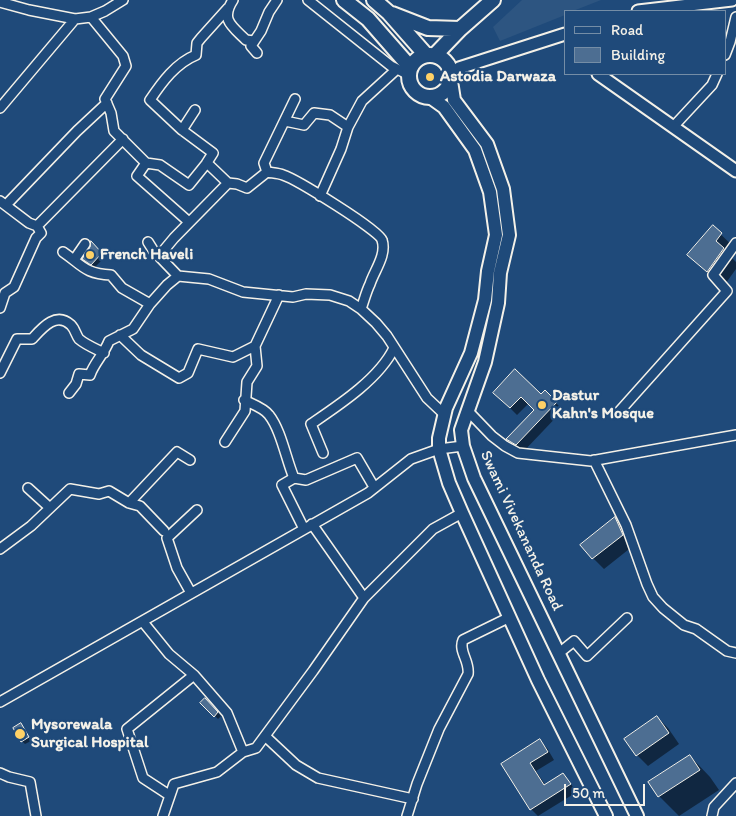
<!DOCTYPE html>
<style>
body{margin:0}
#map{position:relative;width:736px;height:816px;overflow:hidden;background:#1f4a7a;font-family:Itim,sans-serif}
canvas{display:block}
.legend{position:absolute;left:564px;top:10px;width:162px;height:65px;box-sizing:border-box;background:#1f4a7a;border:1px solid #748da6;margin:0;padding:6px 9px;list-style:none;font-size:15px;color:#f4f1e8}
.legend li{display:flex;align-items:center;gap:10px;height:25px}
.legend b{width:25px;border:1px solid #748da6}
.scale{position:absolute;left:564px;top:784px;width:81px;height:22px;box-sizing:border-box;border:2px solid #f4f1e8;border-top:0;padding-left:6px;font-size:15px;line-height:18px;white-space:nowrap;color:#f4f1e8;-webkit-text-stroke:4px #1f4a7a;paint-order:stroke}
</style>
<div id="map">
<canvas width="736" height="816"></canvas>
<ul class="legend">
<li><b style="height:6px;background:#1f4a7a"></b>Road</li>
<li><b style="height:14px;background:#4d6e92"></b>Building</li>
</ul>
<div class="scale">50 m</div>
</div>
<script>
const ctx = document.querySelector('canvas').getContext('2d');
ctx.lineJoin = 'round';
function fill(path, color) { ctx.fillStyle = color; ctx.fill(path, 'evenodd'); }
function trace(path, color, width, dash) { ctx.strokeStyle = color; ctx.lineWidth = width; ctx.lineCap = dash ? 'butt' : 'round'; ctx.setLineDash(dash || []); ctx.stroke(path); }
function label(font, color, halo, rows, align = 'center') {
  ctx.font = font + ' Itim,sans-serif'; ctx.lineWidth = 5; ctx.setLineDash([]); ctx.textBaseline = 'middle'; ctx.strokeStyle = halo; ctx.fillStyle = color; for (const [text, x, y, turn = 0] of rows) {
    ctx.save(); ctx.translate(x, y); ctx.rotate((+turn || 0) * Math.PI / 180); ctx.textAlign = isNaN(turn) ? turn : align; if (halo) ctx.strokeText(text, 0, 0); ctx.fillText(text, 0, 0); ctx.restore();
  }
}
const built = new Path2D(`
 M522 0H601L573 11H565V15L500 41 493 27Z`);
const shadow = new Path2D(`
 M713 227 736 249 731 257 736 262V269L723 287 689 255Z
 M92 244 105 257 95 267 87 262Z
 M545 392 563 410 524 451 515 446 508 439 536 410 529 403 517 415 495 393 541 396Z
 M615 518 626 529 633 546 604 569 593 558Z
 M202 703H209L221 716 218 719Z
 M657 717 668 728 679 744 648 766 637 755Z
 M24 728 31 741 25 744 22 741Z
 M539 741 547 748 554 760 536 771 546 786 563 774 577 792 538 816 531 809 502 765Z
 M690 756 710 777 719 790 679 816 659 796Z`);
const building = new Path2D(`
 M713 225 722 233 716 241 724 248 707 272 687 255Z
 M91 241 102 253 91 265 82 259 90 247Z
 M515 369 541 394 545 390 557 402 516 445 506 439 534 410 521 397 510 408 493 393Z
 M615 517 623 535 592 559 580 545Z
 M205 698 218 712 214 717 200 703Z
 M657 716 669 733 636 756 624 739Z
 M21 723 29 737 21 742 13 728Z
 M540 739 548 752 530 763 544 785 563 773 571 784 530 810 501 764Z
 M690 755 700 770 658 797 648 782Z`);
const minor = new Path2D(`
 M233 0C220 20 232 26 246 40L254 41
 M308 0 391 66 409 75
 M0 2 29 10 75 19 91 17 105 11 123 0
 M91 17 123 56 126 66 105 99 111 113 114 131 146 163 160 165 189 185 206 164 213 153 182 130 195 110
 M257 53 251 46 261 31 269 12 277 0
 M725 55 730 42 736 17
 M295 99 264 163 267 172C272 173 278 173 283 175 296 179 379 230 382 240 387 255 374 271 370 284 366 292 364 301 361 309
 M0 108 75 19
 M285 121 304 125 314 113 330 115 348 127 362 101 397 69
 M673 127 712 85 717 74
 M182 130 150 100C162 82 176 63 196 55L197 43 201 38 228 8
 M146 163 137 176 189 222
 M207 163 228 183
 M320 196 341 149 348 127
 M0 201 29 223 37 226
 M6 205 77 131 107 103
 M148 242 153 250 178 276 209 279 243 292 293 297 306 294 330 295 349 301 361 309 376 323 387 336 427 398 445 415
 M63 252C82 265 85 274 111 275L122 288 150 304
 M159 256 174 238 228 183 237 184 247 188 267 172
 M74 260 85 244
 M0 308 5 293 14 287 36 238 41 233 37 226 123 139
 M120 335 141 355 179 378 188 373 198 349 233 357 255 346
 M0 373 17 339H32C42 328 56 311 71 325 75 329 76 335 79 339 86 345 96 349 104 353
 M69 393 76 384 79 374 90 375C94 363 104 354 109 341L133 329 150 304 167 285 178 276
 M244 400C252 404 264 408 269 415 281 430 286 459 294 478
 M467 410 492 436 505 446 518 453 591 461 736 435
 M617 414 727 291 713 275 736 243
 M225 442 245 411 247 382 257 366 255 346 279 295
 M323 453 311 424C339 405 379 379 394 348
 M594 460 626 525 647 584 653 597 663 608 684 625 696 629 727 651 736 653
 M28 488 50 508
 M129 503 177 452 190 460
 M312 524 364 598
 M304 529 282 485 294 478 306 480 357 458 374 487
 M0 549 31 526 70 489 99 494 109 491 129 503 140 506 164 531
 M191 593 177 568 167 538 197 510
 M143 622 169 654 194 675 227 713 243 752 217 772 174 784 163 816
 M559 653 574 641 587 656 627 618
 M0 702 368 493 411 459 439 449 463 446
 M265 736 296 765 318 778 413 799
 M243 752 256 748 313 671 364 598 433 529 462 513
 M0 773 9 777 30 782 36 816
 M169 795 143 778 127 729 194 675
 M407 816 417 784 439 729 468 674C470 661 458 651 463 640L510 617
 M712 816 714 807 736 783`);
const tertiary = new Path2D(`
 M638 11 732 0
 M598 74 736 171
 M452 76 459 68 565 34`);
const secondary = new Path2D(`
 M451 81 454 100 487 144 503 189 509 235 500 273 498 303 485 362 461 430 463 446 474 478 637 816
 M430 97 444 107 475 150 490 192 496 235 488 271 485 300 471 353 446 408 439 438V449L449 483 462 513 538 680 606 816`);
const primary = new Path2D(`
 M344 0 368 19 410 67
 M374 0 389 13 426 55
 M392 14 428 28 460 29
 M435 55 460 29 493 0
 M409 76a21 21 0 1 1 42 0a21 21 0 1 1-42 0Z`);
const markers = [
 [430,77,5,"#ffd166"],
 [90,255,5,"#ffd166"],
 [542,405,5,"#ffd166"],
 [20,734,6,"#ffd166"]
];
const poiNames = [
 ["Astodia Darwaza",440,77],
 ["French Haveli",100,255],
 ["Dastur",552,396],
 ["Kahn's Mosque",552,414],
 ["Mysorewala",31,725],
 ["Surgical Hospital",31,743]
];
const streetNames = [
 ["Swami Vivekananda Road",521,531,65]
];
fill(built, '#2d5581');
fill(shadow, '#0007');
fill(building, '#4d6e92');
trace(building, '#f4f1e8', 1);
trace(minor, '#f4f1e8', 12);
trace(tertiary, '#f4f1e8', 15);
trace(secondary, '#f4f1e8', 16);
trace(primary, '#f4f1e8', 18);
trace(minor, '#1f4a7a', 9);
trace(tertiary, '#1f4a7a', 11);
trace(secondary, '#1f4a7a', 12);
trace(primary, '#1f4a7a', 14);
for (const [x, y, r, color] of markers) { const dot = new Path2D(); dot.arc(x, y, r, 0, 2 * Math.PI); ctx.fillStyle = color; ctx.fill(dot); trace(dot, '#1f4a7a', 2); }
label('bold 16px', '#f4f1e8', '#1f4a7a', poiNames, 'left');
label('16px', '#f4f1e8', '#1f4a7a', streetNames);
</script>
